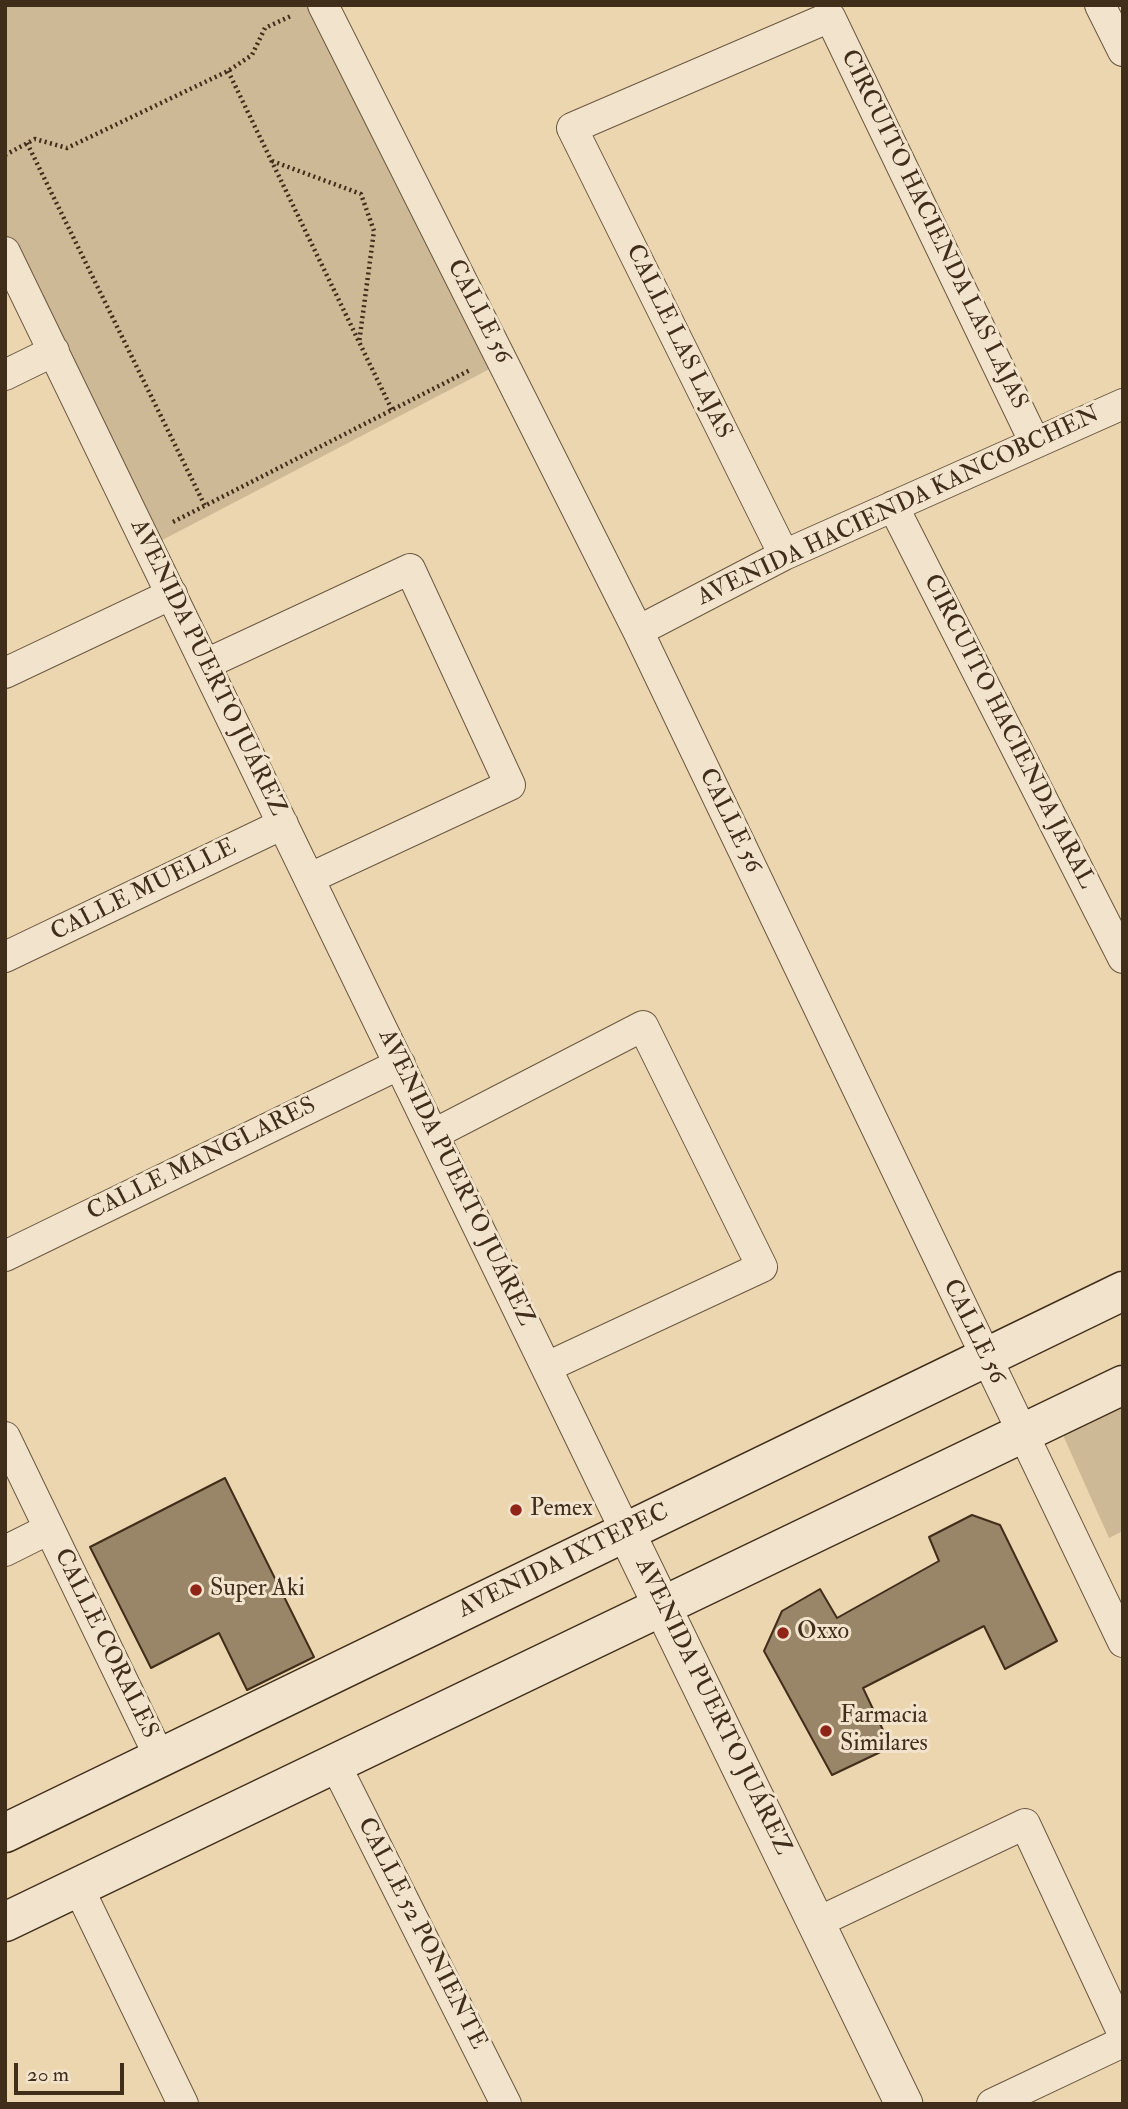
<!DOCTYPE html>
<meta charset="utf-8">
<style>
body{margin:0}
#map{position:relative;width:1128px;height:2109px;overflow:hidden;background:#ebd6b0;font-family:"IM FELL Double Pica",serif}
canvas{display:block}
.frame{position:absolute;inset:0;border:7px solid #402d1a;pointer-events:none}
.scale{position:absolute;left:14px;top:2063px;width:110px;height:32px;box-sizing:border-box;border:4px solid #402d1a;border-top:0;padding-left:9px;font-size:21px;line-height:24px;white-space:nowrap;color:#402d1a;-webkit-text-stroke:5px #f2e4cc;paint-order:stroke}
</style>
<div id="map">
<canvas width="1128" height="2109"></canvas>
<div class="frame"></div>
<div class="scale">20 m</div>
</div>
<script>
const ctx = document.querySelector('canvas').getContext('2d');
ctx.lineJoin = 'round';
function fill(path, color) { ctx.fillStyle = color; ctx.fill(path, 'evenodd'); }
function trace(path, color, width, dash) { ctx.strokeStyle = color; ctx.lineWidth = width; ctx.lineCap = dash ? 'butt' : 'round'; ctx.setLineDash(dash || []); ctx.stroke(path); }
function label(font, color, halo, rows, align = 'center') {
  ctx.font = font + ' "IM FELL Double Pica",serif'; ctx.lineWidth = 6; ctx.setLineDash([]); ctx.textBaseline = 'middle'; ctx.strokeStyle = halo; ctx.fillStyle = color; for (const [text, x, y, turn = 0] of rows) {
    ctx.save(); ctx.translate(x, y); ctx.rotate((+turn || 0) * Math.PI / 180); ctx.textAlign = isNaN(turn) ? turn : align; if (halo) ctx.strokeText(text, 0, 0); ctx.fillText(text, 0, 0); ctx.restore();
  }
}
const green = new Path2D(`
 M5 5H324L503 362 149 547 5 252Z
 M1123 1405V1531L1109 1538 1062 1433Z`);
const building = new Path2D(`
 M225 1478 314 1657 247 1690 219 1633 151 1668 90 1547Z
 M972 1515 1000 1525 1057 1641 1005 1669 984 1626 863 1688 891 1747 832 1775 764 1651 782 1611 820 1589 837 1618 939 1561 929 1537Z`);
const path = new Path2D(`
 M228 71 392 410
 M27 143 205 506
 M5 155 35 139 67 148 228 71 252 55 265 28 293 15
 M272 161 361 194 374 231 359 343
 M173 522 470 370`);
const minor = new Path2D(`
 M323 5 638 631 1123 1642
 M1100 5 1123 51
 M5 252 626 1532
 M5 375 54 351
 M893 506 1123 958
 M784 555 572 128 830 17 1035 443
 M638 631 784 555 1123 404
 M206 664 410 569 510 785 310 878
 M5 673 172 594
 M5 957 283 824
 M434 1134 643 1026 762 1267 547 1367
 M5 1256 400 1064
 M5 1437 160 1758
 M5 1551 49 1529
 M335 1764 506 2104
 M78 1887 183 2104
 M816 1923 1025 1824 1123 2034
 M992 2104 1123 2042`);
const tertiary = new Path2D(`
 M626 1532 904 2104`);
const secondary = new Path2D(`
 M5 1833 1123 1291
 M5 1922 1123 1385`);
const markers = [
 [516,1510,7,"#8f2418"],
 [196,1590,7,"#8f2418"],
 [783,1633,7,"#8f2418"],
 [826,1731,7,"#8f2418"]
];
const streetNames = [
 ["CIRCUITO HACIENDA LAS LAJAS",933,230,64],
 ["CALLE 56",478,312,63],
 ["CALLE LAS LAJAS",678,342,64],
 ["AVENIDA HACIENDA KANCOBCHEN",899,507,-25],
 ["AVENIDA PUERTO JUÁREZ",207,668,64],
 ["CIRCUITO HACIENDA JARAL",1008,732,63],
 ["CALLE 56",729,821,64],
 ["CALLE MUELLE",144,891,-26],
 ["CALLE MANGLARES",202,1160,-26],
 ["AVENIDA PUERTO JUÁREZ",455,1178,64],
 ["CALLE 56",973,1332,64],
 ["AVENIDA IXTEPEC",564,1562,-26],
 ["CALLE CORALES",105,1644,64],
 ["AVENIDA PUERTO JUÁREZ",712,1707,64],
 ["CALLE 52 PONIENTE",421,1934,63]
];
const poiNames = [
 ["Pemex",530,1510],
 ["Super Aki",210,1590],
 ["Oxxo",797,1633],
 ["Farmacia",840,1717],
 ["Similares",840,1745]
];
fill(green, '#ceb996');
fill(building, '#998568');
trace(building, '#402d1a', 2);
trace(minor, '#6b5740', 32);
trace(tertiary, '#6b5740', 39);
trace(secondary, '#402d1a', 41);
trace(path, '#402d1a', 4.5, [2, 3.5]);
trace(minor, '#f2e4cc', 30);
trace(tertiary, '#f2e4cc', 37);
trace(secondary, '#f2e4cc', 38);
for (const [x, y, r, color] of markers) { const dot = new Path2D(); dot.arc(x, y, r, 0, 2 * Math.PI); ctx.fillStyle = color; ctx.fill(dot); trace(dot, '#f2e4cc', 2.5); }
label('24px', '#402d1a', '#f2e4cc', streetNames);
label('24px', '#402d1a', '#f2e4cc', poiNames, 'left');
</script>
